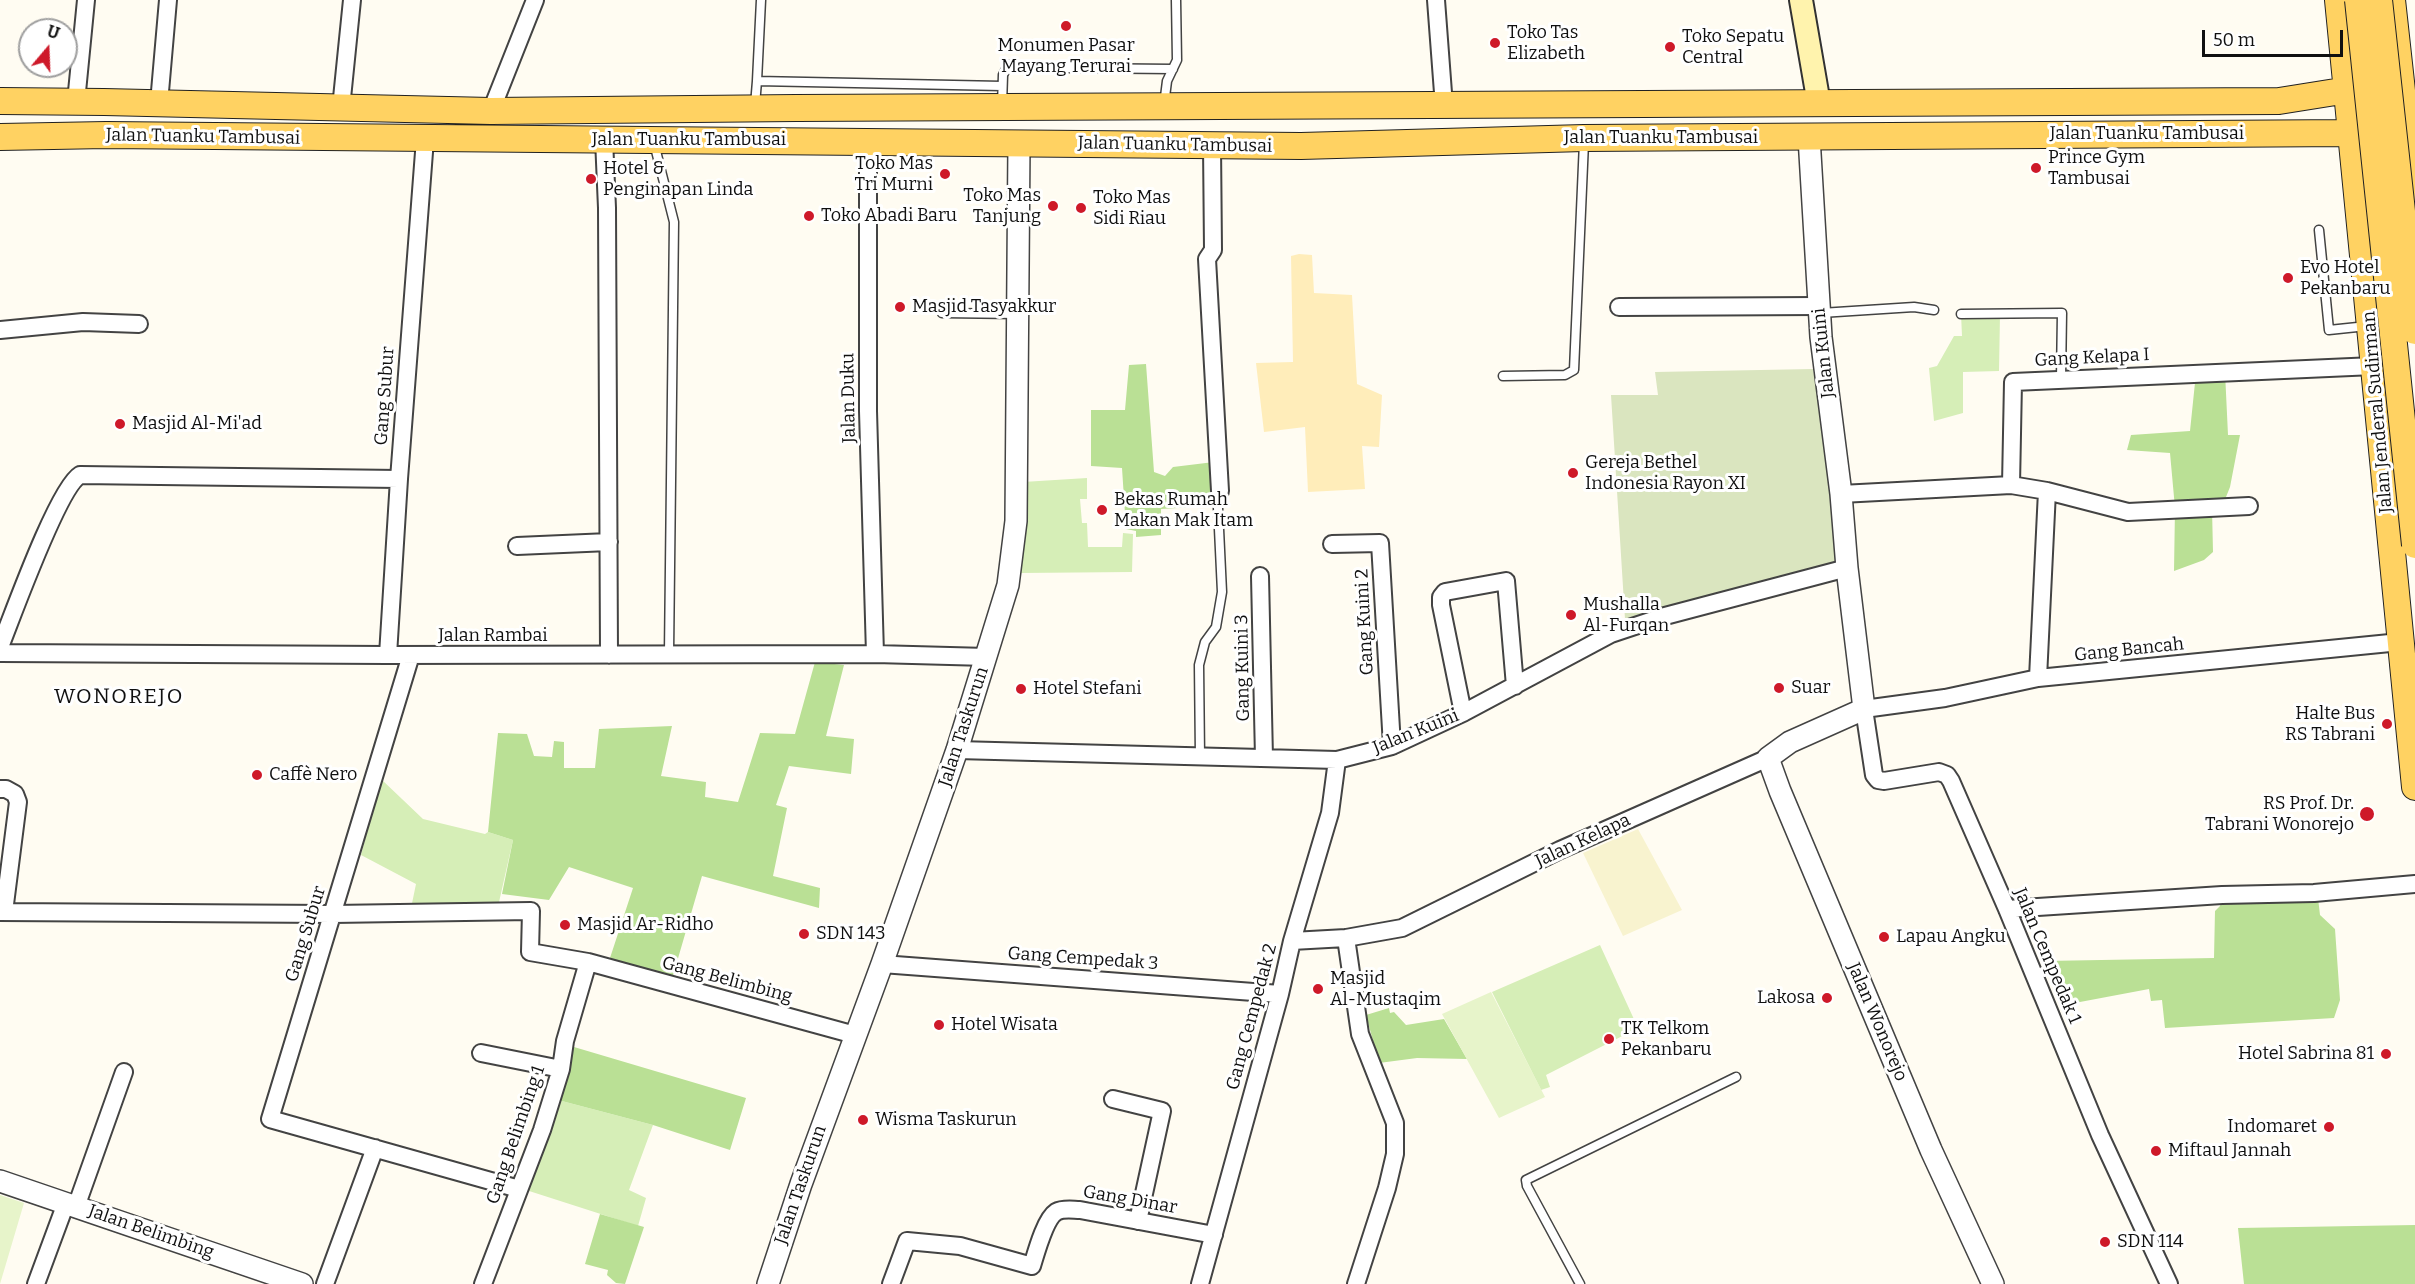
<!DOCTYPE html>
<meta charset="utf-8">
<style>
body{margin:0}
#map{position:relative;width:2415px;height:1284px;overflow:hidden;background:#fffcf2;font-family:Bitter,serif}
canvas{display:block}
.north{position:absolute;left:18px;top:18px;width:60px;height:60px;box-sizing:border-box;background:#fff;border:2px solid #9f9f9f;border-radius:50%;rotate:19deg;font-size:16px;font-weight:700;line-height:24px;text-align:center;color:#101010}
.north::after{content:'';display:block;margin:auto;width:21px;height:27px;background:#ce1929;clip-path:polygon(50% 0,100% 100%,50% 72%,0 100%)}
.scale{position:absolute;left:2202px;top:30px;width:141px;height:27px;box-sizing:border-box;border:3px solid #101010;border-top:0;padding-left:8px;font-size:18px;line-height:21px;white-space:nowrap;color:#101010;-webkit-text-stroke:4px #fff;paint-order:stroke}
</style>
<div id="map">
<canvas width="2415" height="1284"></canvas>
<div class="north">U</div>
<div class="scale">50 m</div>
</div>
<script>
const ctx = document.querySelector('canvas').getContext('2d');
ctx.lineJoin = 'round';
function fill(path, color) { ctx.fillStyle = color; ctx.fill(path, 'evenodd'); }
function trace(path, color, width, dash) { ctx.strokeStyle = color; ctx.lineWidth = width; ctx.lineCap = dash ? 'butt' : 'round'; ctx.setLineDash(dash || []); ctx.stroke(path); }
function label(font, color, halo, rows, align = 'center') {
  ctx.font = font + ' Bitter,serif'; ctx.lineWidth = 6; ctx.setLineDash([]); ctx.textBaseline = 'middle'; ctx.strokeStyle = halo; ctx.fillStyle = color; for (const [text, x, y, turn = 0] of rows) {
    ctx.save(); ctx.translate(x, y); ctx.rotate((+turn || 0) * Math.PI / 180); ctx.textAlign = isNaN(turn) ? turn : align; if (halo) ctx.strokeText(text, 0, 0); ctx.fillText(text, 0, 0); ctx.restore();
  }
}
const farmland = new Path2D(`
 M1638 829 1682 910 1623 936 1583 853Z`);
const green = new Path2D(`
 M1961 314 2000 315 1999 371 1963 372V413L1934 421 1929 368 1937 366 1954 336H1962Z
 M1087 478V499H1080L1082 523H1087L1088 547H1122L1123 533 1133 534 1132 572 1020 573 1023 482Z
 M381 779 423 819 485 834 488 832 513 840 497 911 410 913 416 884 361 855Z
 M1600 945 1638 1028 1546 1075 1550 1087 1541 1090 1492 992Z
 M558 1100 653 1125 629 1190 646 1198 638 1226 526 1190Z`);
const forest = new Path2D(`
 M1146 364 1154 472 1165 476 1173 467 1214 462 1212 506 1161 509V535L1136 537V531L1126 529 1122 468 1091 466V410H1125L1129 365Z
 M2225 372 2228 435H2240L2230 487 2224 502 2212 508 2213 552 2204 560 2174 571 2175 508 2170 453 2127 450 2131 435 2190 431 2196 373Z
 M815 662 844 665 826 736 854 739 851 774 789 766 776 805 787 808 773 876 820 888 819 908 702 876 672 979 609 961 633 888 569 867 549 900 502 894 513 840 488 832 498 733 527 734 534 756 552 757 554 741 564 742V768H595L599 729 672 726 661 776 706 782 705 797 738 802 760 733 795 734Z
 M2318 898 2320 915 2335 929 2340 1000 2334 1018 2165 1028 2162 1000 2151 1001 2149 989 2064 1005 2045 961 2214 958 2215 911 2220 906 2222 899Z
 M1389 1008 1390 1013 1394 1012 1406 1025 1444 1019 1467 1059 1417 1058 1379 1063 1366 1015Z
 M574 1047 746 1098 730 1150 653 1125 558 1100Z
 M600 1214 644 1227 625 1284 616 1283 607 1275 608 1270 585 1264Z
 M2415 1225V1284H2244L2238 1228Z`);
const sand = new Path2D(`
 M1299 254 1312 255 1314 293 1352 295 1357 384 1382 395 1379 447 1362 446 1365 489 1308 492 1305 427 1264 432 1256 363 1293 362 1291 256Z`);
const cemetery = new Path2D(`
 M1813 369 1832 494 1837 568 1625 619 1611 395H1658L1655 372Z`);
const pitch = new Path2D(`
 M1491 992 1545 1097 1499 1118 1442 1014Z
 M0 1195 24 1203 0 1284Z`);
const service = new Path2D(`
 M761 0 757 81 1002 86
 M755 105 757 81
 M1002 105 1003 75 1008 65 1069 68 1173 69
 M1164 105 1167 81 1177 60 1176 0
 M654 143 674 222 669 653
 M2319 230 2329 330 2367 326
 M942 313 1018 314
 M1821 313 1914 307 1934 310
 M1961 314 2062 313 2061 378
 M1503 376 1565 375 1574 370 1584 142
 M1200 757 1199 665 1205 642 1216 627 1222 592 1218 508
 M1580 1284 1527 1186 1526 1180 1736 1077`);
const minor = new Path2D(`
 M1436 0 1444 106
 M76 102 86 0
 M159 103 168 0
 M341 108 352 0
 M491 111 535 0
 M604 139 607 208 609 655
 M868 142V411L875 654
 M1212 145 1213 250 1207 259 1220 491
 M1619 307 1819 306
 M0 330 83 322 139 324
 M2011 485 2013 382 2374 366
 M1841 494 2011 485 2047 491 2128 512 2249 506
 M1332 544 1380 543 1392 746
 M517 546 609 542
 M1260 576 1264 758
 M0 647C12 617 58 488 80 475L399 479
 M0 653 388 655 875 654 987 657
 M388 655 399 479 425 139
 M411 655 270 1119 519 1189
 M2038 678 2047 491
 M1463 713 1441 605V597L1445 592 1506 581 1515 686
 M957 750 1337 760 1392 746 1463 713 1611 634 1665 616 1847 568
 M0 789H6L15 794 18 802 4 912
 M2007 909 2222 895 2314 893 2415 884
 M0 912 333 914 531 911 530 952 588 962 855 1035
 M1346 938 1360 1034 1395 1123V1154L1387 1188 1356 1284
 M1292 941 1346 938 1402 928 1560 850 1768 758
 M882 964 1280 994
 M481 1053 561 1069
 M1113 1099 1162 1111 1138 1221
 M76 1207 124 1072
 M36 1284 66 1203
 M325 1284 375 1148
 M483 1284 542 1130 561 1069 565 1041 588 962
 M891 1284 907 1241 960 1246 1032 1266C1036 1253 1045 1219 1056 1212 1063 1208 1073 1210 1080 1210L1214 1235
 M1200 1284 1280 994 1292 941 1330 813 1337 760
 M2169 1284 2100 1135 2007 909 1951 781 1947 775 1939 772 1884 781 1878 780 1874 775 1864 709 1945 698 2038 678 2400 642`);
const tertiary = new Path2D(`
 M1809 137 1821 337 1841 494 1847 568 1864 709 1790 742 1768 758 1780 791 1931 1150 1993 1284
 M0 1181 302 1284
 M768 1284 801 1184 882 964 957 750 1008 585 1016 521 1019 143`);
const secondary = new Path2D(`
 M1801 0 1819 104`);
const primary = new Path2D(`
 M2338 0 2415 787
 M2392 0 2415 209
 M0 101 104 102 491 111 796 108 2279 101 2348 90
 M0 137 106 135 1301 146 1584 138 2350 133`);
const primaryBridge = new Path2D(`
 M2358 0 2415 545
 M2379 0 2415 331`);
const markers = [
 [1066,26,6,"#ce1929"],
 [1495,43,6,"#ce1929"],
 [1670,47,6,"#ce1929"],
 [2036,168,6,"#ce1929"],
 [945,174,6,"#ce1929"],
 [591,179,6,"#ce1929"],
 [1053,206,6,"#ce1929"],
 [1081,208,6,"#ce1929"],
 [809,216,6,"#ce1929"],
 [2288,278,6,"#ce1929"],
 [900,307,6,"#ce1929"],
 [120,424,6,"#ce1929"],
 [1573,473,6,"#ce1929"],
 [1102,510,6,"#ce1929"],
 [1571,615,6,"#ce1929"],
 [1779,688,6,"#ce1929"],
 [1021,689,6,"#ce1929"],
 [2387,724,6,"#ce1929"],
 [257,775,6,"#ce1929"],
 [2367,814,8,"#ce1929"],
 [565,925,6,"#ce1929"],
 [804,934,6,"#ce1929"],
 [1884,937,6,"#ce1929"],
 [1318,989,6,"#ce1929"],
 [1827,998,6,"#ce1929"],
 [939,1025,6,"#ce1929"],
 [1609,1039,6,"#ce1929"],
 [2386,1054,6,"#ce1929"],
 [863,1120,6,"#ce1929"],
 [2329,1127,6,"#ce1929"],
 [2156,1151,6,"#ce1929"],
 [2105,1242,6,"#ce1929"]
];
const poiNames = [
 ["Toko Tas",1507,33],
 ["Elizabeth",1507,54],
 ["Toko Sepatu",1682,37],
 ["Central",1682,58],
 ["Monumen Pasar",1066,46,"center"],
 ["Mayang Terurai",1066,67,"center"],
 ["Prince Gym",2048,158],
 ["Tambusai",2048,179],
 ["Toko Mas",933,164,"right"],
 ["Tri Murni",933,185,"right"],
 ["Hotel &",603,169],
 ["Penginapan Linda",603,190],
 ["Toko Mas",1041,196,"right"],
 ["Tanjung",1041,217,"right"],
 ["Toko Mas",1093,198],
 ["Sidi Riau",1093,219],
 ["Toko Abadi Baru",821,216],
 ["Evo Hotel",2300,268],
 ["Pekanbaru",2300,289],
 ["Masjid Tasyakkur",912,307],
 ["Masjid Al-Mi'ad",132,424],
 ["Gereja Bethel",1585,463],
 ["Indonesia Rayon XI",1585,484],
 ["Bekas Rumah",1114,500],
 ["Makan Mak Itam",1114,521],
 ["Mushalla",1583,605],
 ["Al-Furqan",1583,626],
 ["Suar",1791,688],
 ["Hotel Stefani",1033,689],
 ["Halte Bus",2375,714,"right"],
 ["RS Tabrani",2375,735,"right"],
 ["Caffè Nero",269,775],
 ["RS Prof. Dr.",2354,804,"right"],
 ["Tabrani Wonorejo",2354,825,"right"],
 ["Masjid Ar-Ridho",577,925],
 ["SDN 143",816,934],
 ["Lapau Angku",1896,937],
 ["Masjid",1330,979],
 ["Al-Mustaqim",1330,1000],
 ["Lakosa",1815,998,"right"],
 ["Hotel Wisata",951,1025],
 ["TK Telkom",1621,1029],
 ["Pekanbaru",1621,1050],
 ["Hotel Sabrina 81",2374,1054,"right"],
 ["Wisma Taskurun",875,1120],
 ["Indomaret",2317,1127,"right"],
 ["Miftaul Jannah",2168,1151],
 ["SDN 114",2117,1242]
];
const streetNames = [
 ["Jalan Tuanku Tambusai",2147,134],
 ["Jalan Tuanku Tambusai",203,137,1],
 ["Jalan Tuanku Tambusai",1661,138],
 ["Jalan Tuanku Tambusai",689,140],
 ["Jalan Tuanku Tambusai",1175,145,1],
 ["Jalan Kuini",1824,353,-96],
 ["Gang Kelapa I",2092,358,-3],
 ["Gang Subur",385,396,-86],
 ["Jalan Duku",849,398,-91],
 ["Jalan Jenderal Sudirman",2378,412,-95],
 ["Gang Kuini 2",1365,622,-93],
 ["Jalan Rambai",493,636],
 ["Gang Bancah",2129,650,-6],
 ["Gang Kuini 3",1243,668,-91],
 ["Jalan Taskurun",964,727,-72],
 ["Jalan Kuini",1416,732,-22],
 ["Jalan Kelapa",1583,841,-25],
 ["Gang Subur",306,934,-73],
 ["Jalan Cempedak 1",2047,956,67],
 ["Gang Cempedak 3",1083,959,4],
 ["Gang Belimbing",727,980,15],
 ["Gang Cempedak 2",1252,1017,-75],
 ["Jalan Wonorejo",1877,1022,67],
 ["Gang Belimbing 1",516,1135,-71],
 ["Jalan Taskurun",801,1185,-71],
 ["Gang Dinar",1130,1200,10],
 ["Jalan Belimbing",151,1232,19]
];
const quarterNames = [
 ["WONOREJO",119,697]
];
fill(farmland, '#f8f3cf');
fill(green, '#d6eeb7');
fill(forest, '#bae095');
fill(sand, '#ffedba');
fill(cemetery, '#dae5bf');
fill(pitch, '#e7f4ca');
trace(service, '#434343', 11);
trace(minor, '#434343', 20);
trace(tertiary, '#434343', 24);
trace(secondary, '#323232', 26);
trace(primary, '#212121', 28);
trace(service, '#fff', 8);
trace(minor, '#fff', 16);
trace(tertiary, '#fff', 21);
trace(secondary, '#fff3ad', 22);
trace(primary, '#ffd262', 26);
trace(primaryBridge, '#212121', 28, []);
trace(primaryBridge, '#ffd262', 26);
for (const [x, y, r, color] of markers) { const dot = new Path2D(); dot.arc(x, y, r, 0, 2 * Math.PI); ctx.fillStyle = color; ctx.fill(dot); trace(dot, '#fff', 2); }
label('18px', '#101010', '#fff', poiNames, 'left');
label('18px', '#101010', '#fff', streetNames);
ctx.letterSpacing = '1.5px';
label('21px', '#101010', '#fff', quarterNames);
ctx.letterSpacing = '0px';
</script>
